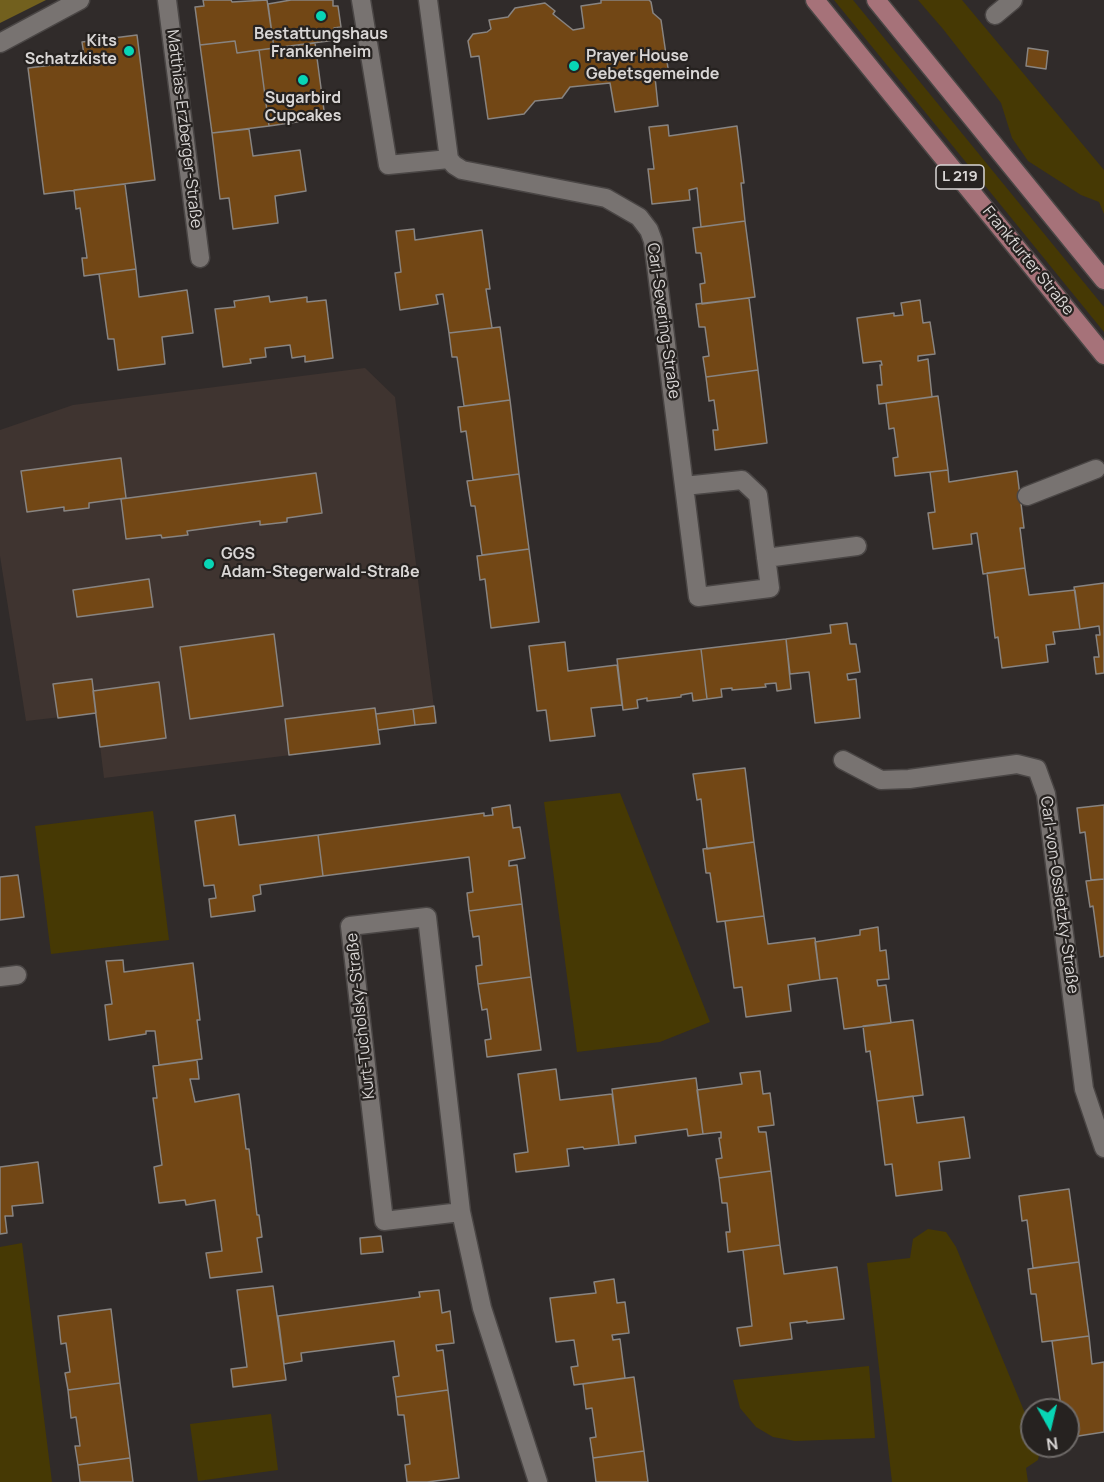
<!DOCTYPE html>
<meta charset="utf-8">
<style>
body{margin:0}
#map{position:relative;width:1104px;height:1482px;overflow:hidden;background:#302b2a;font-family:Manrope,sans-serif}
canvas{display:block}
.north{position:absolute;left:1020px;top:1398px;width:60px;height:60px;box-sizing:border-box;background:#262220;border:2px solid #6e6a68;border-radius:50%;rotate:172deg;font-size:16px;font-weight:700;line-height:24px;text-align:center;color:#d9d6d5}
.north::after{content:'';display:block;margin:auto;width:21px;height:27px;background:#08d5b5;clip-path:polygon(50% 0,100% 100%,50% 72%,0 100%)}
</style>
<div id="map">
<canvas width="1104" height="1482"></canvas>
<div class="north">N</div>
</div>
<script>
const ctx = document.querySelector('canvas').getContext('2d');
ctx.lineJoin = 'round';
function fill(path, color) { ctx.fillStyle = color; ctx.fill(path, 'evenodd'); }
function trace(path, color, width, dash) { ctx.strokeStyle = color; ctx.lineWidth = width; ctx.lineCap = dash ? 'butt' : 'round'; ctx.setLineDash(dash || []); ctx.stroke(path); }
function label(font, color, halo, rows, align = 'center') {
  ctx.font = font + ' Manrope,sans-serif'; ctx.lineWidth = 4.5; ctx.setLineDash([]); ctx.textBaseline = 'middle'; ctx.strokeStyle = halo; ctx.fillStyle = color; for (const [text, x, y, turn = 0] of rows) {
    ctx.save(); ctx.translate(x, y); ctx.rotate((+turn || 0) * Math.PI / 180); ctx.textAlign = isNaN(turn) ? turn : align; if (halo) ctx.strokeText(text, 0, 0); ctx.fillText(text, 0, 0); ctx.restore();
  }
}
const built = new Path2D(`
 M365 368 395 397 436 723 378 730 380 744 104 778 96 713 26 721 0 556V430L73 405Z`);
const green = new Path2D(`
 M834 0H853L1104 307V332Z
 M918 0H962L1104 170V214L1099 202 1081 195 1028 161 1012 138 1001 103 943 29Z
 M620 793 710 1022 660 1042 577 1052 544 802Z
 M153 811 169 940 51 954 35 826Z
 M928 1229 946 1232 956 1247 1032 1430V1446H1039L1040 1449 1038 1460 1026 1468 1028 1482H892L867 1263 910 1258 913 1239Z
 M22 1243 52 1482H0V1247Z
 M869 1366 875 1438 795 1441 773 1437 756 1427 740 1408 733 1380Z
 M271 1414 278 1470 198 1481 190 1424Z`);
const forest = new Path2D(`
 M0 0H46L0 23Z`);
const building = new Path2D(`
 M203 0H231L232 2 267 0 274 48 237 53 235 41 200 45 195 7 204 6Z
 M291 0H333V6H338L341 27 334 28 336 40 274 48 268 4Z
 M601 0H649L651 2 653 13 661 20 669 75 655 77 658 106 615 112 610 83 570 87 562 98 535 101 524 114 488 119 479 56 471 57 468 41 473 34 487 32 491 29 489 20 508 17 515 8 545 3 555 11 553 14 573 30 584 28 581 6 601 3Z
 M137 35 155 180 44 194 28 68 85 61 82 42Z
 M235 41 237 53 259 50 269 126 212 133 200 45Z
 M315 43 325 118 269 126 259 50Z
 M1028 48 1048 51 1046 69 1026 66Z
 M668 125 669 136 737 126 744 183H741L745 221 701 227 697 188 689 190 690 200 652 204 648 169H654L649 127Z
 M249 129 253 156 300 150 306 191 275 196 278 223 233 229 229 198 220 199 212 133Z
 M125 184 136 269 84 276 82 258H87L80 208 76 209 74 190Z
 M745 221 755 297 702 304 700 284 705 283 701 253H696L693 228Z
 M414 229 415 240 482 230 490 289H486L492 328 449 333 443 294 436 295 438 304 400 310 395 273 401 272 396 231Z
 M136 269 139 297 187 290 193 333 162 337 165 364 118 370 114 339H108L99 274Z
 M269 296 270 302 307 297V302L326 300 333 358 305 362V356L292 358 290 345 265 348 266 357 250 359 251 363 223 367 215 309 235 307 234 301Z
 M749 298 758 370 706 377 703 357 709 356 705 327H699L696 304Z
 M920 300 923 323 930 322 935 354 918 356V361L928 359 932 397 879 404 877 385H882L880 365H882L881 361 863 363 857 318 894 313V316L903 315 901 303Z
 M500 327 510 400 464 406 457 357H452L449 333Z
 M758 370 767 443 715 450 713 430H718L714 400 709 401 706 377Z
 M938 396 948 470 895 476 893 458 898 457 894 428 889 429 886 403Z
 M510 400 519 474 473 480 466 431 461 432 458 407Z
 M121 458 126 498 89 503V508L64 511V507L27 512 21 471Z
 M948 470 949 482 1017 471 1024 528H1020L1025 568 983 574 977 533 971 534 972 544 933 549 928 513 935 512 930 472Z
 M316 473 322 513 287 518V522L260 525V521L187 531 188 535 162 538 161 535 126 539 121 499Z
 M519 474 529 549 482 555 475 506H471L467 481Z
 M529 549 539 622 491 628 485 579 480 580 477 556Z
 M1025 568 1029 595 1075 590 1080 629 1053 632 1055 644 1046 645 1048 662 1002 668 998 637 995 638 987 573Z
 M149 579 153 607 77 617 73 590Z
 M1104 583V673L1096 674 1094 657H1099L1096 635H1100L1099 626 1080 629 1074 587Z
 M847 623 850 644H856L860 672 847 674 848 680 856 679 860 718 815 723 809 672 790 674 786 639 831 633 830 625Z
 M274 634 283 706 190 719 180 647Z
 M786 639 791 689 777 691 776 683 765 684 766 687 732 690V688L721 689 722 697 707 699 701 649Z
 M565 642 568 671 617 665 622 705 591 708 595 736 550 741 546 710 537 711 529 646Z
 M701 649 707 699 693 701 692 693 681 695V697L647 701V698L637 700 638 708 623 710 617 659Z
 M92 679 96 713 58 718 53 684Z
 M159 682 166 738 100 747 93 691Z
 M434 706 436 723 415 725 413 709Z
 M375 708 380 744 289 755 285 719Z
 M413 709 415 725 378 730 376 714Z
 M745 768 754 842 707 849 701 799 697 800 693 774Z
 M510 805 513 828 520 827 525 858 509 861V866L517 865 522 904 469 911 467 893 473 892 469 857 323 876 318 835 484 813V816L493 815 492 808Z
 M1104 805V879L1091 880 1085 832 1080 833 1077 808Z
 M235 815 239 845 318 835 323 876 260 885 261 894 253 896 255 911 211 917 209 899 216 898 214 885 204 886 195 821Z
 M754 842 764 916 717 922 710 873H706L703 849Z
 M18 875 24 917 0 920V877Z
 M1104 879V956L1100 957 1093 906 1090 907 1086 881Z
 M522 904 531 977 478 984 476 966 482 965 479 936 473 937 469 911Z
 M764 916 768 944 815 938 820 980 788 985 791 1011 746 1017 742 987 734 988 725 921Z
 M878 927 880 951 886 950 889 979 877 980 878 986 886 985 891 1023 844 1029 837 978 820 980 815 942 860 935V930Z
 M123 960 124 972 193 963 200 1020H197L202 1059 159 1065 155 1031H146V1034L109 1040 105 1005 112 1004 106 961Z
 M531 977 541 1050 487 1057 485 1040 491 1039 487 1009 482 1010 478 984Z
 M913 1020 923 1095 877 1101 870 1051 866 1052 863 1026Z
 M197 1060 199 1079H190L195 1102 239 1094 246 1149H249L257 1215H259L262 1237 257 1238 262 1272 210 1278 206 1253 222 1251 215 1200 186 1205 185 1200 159 1203 154 1167 162 1165 153 1098H157L153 1066Z
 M556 1069 560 1100 612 1094 619 1145 584 1149 583 1147 567 1149 569 1166 516 1172 514 1154 528 1152 518 1074Z
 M760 1071 763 1094 770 1093 774 1125 758 1127 759 1132H766L771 1171 719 1178 716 1159 722 1158 719 1138H721V1132L703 1134 697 1090 742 1084 740 1073Z
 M696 1078 703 1134 688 1136 687 1129 635 1136 636 1143 619 1145 612 1089Z
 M913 1096 917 1123 964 1117 970 1158 939 1162 942 1190 896 1196 892 1164 885 1165 877 1101Z
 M38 1162 43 1203 12 1206 13 1216H5L7 1233 0 1234V1167Z
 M771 1171 780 1245 728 1252 726 1232H730L727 1203H722L719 1178Z
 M1069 1189 1079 1262 1033 1268 1027 1220 1022 1221 1019 1196Z
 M381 1236 383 1252 361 1254 360 1238Z
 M780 1245 784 1274 837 1267 844 1319 807 1323V1321L790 1323 792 1339 740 1346 737 1328 752 1326 743 1250Z
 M1079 1262 1089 1336 1042 1342 1036 1294H1031L1028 1269Z
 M614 1279 617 1303 625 1302 629 1333 612 1335 613 1340 620 1339 625 1378 574 1385 571 1367 578 1366 574 1340 556 1342 550 1298 596 1293 594 1282Z
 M273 1286 286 1380 233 1387 231 1369 247 1367 237 1290Z
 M439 1290 442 1313 450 1311 454 1343 436 1345 437 1351 443 1350 448 1390 396 1397 393 1377 399 1376 394 1341 301 1353 302 1361 284 1364 278 1316 420 1297 419 1292Z
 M111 1309 120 1383 68 1390 65 1373 70 1372 66 1343 61 1344 58 1316Z
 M1089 1336 1092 1364 1104 1362V1432L1072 1437 1068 1406 1061 1407 1052 1341Z
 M634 1377 644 1451 593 1458 590 1438 596 1437 592 1408 586 1409 583 1384Z
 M120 1383 130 1458 78 1465 75 1446H80L76 1417 71 1418 68 1390Z
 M448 1390 459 1478 427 1482H407L405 1465 410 1464 404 1415H398L396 1397Z
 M644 1451 648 1482H596L593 1458Z
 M130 1458 133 1482H80L78 1465Z`);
const minor = new Path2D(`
 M167 0 200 258
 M361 0 388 165 449 159 428 0
 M995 15 1013 0
 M0 43 80 0
 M449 159 454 165 462 170 606 198 639 217 649 230 653 241 684 486 742 480 758 495 770 588 698 597 684 486
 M1027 496 1096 469
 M766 558 857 546
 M843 760 881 780 909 779 1017 764 1037 769 1046 794 1084 1089 1104 1148
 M0 977 17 975
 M461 1212 384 1221 350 926 427 917 461 1212 482 1308 538 1482`);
const major = new Path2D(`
 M815 0 1104 355
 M876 0 1104 280`);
const markers = [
 [321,16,6,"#08d5b5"],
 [129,51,6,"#08d5b5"],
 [574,66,6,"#08d5b5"],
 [303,80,6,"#08d5b5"],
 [209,564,6,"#08d5b5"]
];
const shields = [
 [960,177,48]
];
const shieldNames = [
 ["L 219",960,177]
];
const poiNames = [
 ["Bestattungshaus",321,35],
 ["Frankenheim",321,53],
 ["Kits",117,42,"right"],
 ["Schatzkiste",117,60,"right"],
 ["Prayer House",586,57,"left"],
 ["Gebetsgemeinde",586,75,"left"],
 ["Sugarbird",303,99],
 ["Cupcakes",303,117],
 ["GGS",221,555,"left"],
 ["Adam-Stegerwald-Straße",221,573,"left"]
];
const streetNames = [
 ["Matthias-Erzberger-Straße",184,129,83],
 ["Frankfurter Straße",1028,261,51],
 ["Carl-Severing-Straße",663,321,82],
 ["Carl-von-Ossietzky-Straße",1059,895,82],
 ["Kurt-Tucholsky-Straße",361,1016,-96]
];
fill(built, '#3f3430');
fill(green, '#463904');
fill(forest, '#72601e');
fill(building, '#724715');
trace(building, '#888481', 1.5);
trace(minor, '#4a4645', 21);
trace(major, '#4a4645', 21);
trace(minor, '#787371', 18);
trace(major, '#a67279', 18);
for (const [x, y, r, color] of markers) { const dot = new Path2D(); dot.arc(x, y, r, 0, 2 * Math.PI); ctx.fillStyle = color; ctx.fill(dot); trace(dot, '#262220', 2); }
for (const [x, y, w] of shields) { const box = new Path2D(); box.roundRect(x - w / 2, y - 12, w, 24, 4.5); ctx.fillStyle = '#262220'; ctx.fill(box); trace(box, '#d9d6d5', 1.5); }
label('bold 15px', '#d9d6d5', null, shieldNames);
label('bold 16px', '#d9d6d5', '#262220', poiNames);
label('16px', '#d9d6d5', '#262220', streetNames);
</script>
